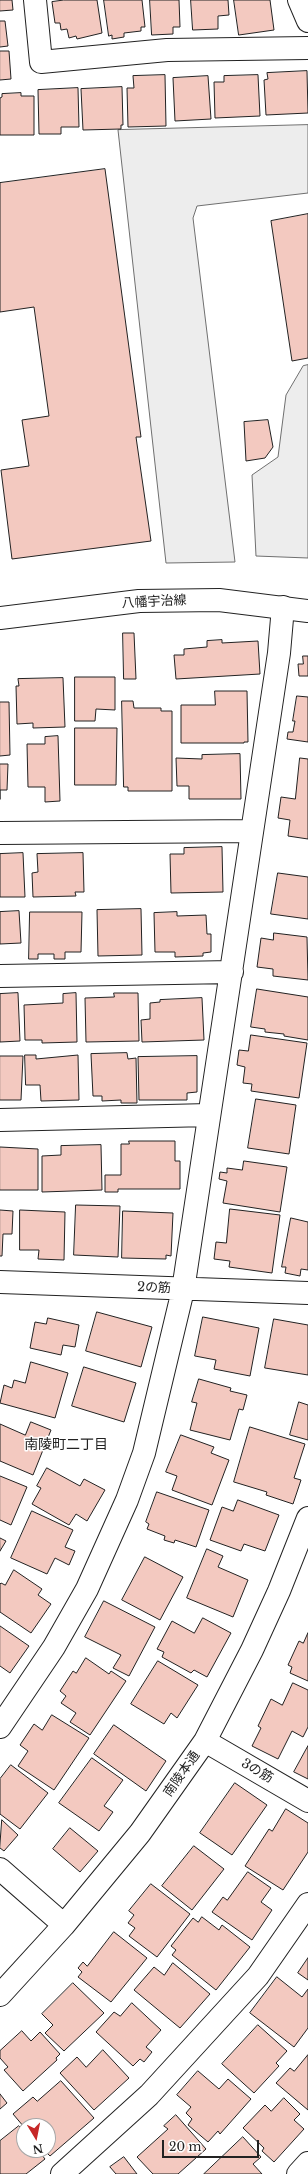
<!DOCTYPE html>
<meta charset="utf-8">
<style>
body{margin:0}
#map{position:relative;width:308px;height:2174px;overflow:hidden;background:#fff;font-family:"Libre Baskerville",serif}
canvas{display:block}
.north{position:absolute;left:16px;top:2118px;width:40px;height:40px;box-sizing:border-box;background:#fff;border:1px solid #a7a7a7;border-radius:50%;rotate:170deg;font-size:11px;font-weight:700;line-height:16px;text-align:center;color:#222}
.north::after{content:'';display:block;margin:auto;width:14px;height:18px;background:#c62828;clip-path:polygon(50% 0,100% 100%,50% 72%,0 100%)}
.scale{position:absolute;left:162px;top:2140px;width:97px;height:18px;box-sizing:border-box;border:2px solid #222;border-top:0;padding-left:5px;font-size:12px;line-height:14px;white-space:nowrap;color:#222;-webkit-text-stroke:3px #fff;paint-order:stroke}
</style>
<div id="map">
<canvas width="308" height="2174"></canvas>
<div class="north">N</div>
<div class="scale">20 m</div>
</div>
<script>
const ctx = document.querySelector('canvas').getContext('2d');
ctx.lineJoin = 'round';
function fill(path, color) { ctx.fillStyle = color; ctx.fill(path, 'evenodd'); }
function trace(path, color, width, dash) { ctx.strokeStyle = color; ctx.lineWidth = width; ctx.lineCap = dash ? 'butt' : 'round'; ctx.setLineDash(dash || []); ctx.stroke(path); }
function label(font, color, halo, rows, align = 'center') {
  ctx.font = font + ' "Libre Baskerville","Noto Sans JP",serif'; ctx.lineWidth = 3; ctx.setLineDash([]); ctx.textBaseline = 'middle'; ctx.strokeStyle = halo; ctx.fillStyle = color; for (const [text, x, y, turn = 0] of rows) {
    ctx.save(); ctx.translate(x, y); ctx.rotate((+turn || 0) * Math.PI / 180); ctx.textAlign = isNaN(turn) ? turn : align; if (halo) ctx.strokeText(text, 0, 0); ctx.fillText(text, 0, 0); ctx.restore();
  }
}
const parking = new Path2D(`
 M308 125V193L197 206 193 218 235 562 166 563 118 130Z
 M308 365V558L256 556 252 475 278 457 286 395 303 366Z`);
const building = new Path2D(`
 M0 0H12L13 10 0 11Z
 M64 0H97L102 33 77 39 76 36 69 38 67 29 61 30 60 23H55L52 2Z
 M104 0H142L145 27H141V31L124 33V37L112 39V35L109 36Z
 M150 0H179L180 27H173V34L152 35Z
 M191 0H228L229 15 218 16V29L193 30Z
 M234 0H270L274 30 239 35Z
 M0 21H5L8 46 0 47Z
 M0 51H9L11 79 0 80Z
 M307 71 308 113 266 115 264 80 268 79 267 73Z
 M165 75 166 126 128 127 127 88H134L133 76Z
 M258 75 260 116 215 118 214 82H224V76Z
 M208 76 211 119 175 121 173 78Z
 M122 87 123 125H121V129L83 130 81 89Z
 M78 88 79 127H61V134H39L38 90Z
 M21 93V96H34V135H0V98L2 97V94Z
 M105 169 141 437H136L151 541 12 559 1 470 29 466 22 420 49 416 34 307 0 312V183Z
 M308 214V358L292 361 271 221Z
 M268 420 273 447 265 458 246 461 244 422Z
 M123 633H134L136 679H124Z
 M222 640V643L258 641 260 674 176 679 174 655H184V649L207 647V641Z
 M303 656H308V676H299L298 664H303Z
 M75 677H115V710L96 709 95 721H75Z
 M63 678 65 727 33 728V723L17 724 16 686H19L18 679Z
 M215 691H247L248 742H244V743H181V705H215Z
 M297 696 308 697V742L287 739 288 732H293L295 721H293Z
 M122 701H133L134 708H161V711H172V791H128V787H124Z
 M0 702H9L10 755 0 756Z
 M75 728H117L116 785H75Z
 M58 736 60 801 45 802V787H28L27 744H45V737Z
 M240 754 241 799H189V786H177L176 758 202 759V755Z
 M300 758 308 759V839L288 836 290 820 278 818 281 797 295 799Z
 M0 764H8L7 790H0V799Z
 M222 847 223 892 171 893 170 854H184V848Z
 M23 853 25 897H0V854Z
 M83 853 84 892H75L76 896 33 897 32 873 38 872 37 854Z
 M278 873 308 877V919L271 914Z
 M141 909 142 955 98 956 97 910Z
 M19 911 21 943 0 944V912Z
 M30 912H82L81 952H65V959H54V954H38V959H29Z
 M177 912V916L206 915 207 934H211V952L203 953V956L175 957V952H155L154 913Z
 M274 933 307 937 308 980 273 976V969L257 967 261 938 273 940Z
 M257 989 308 997V1040L284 1036V1034L265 1032V1029L251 1027Z
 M18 993 20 1041 0 1042V994Z
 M76 993 77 1042 42 1043V1040H25L24 1005 63 1003V994Z
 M114 993H138L139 1041 86 1042 85 998 114 997Z
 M202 998 204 1040 142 1042 141 1020 150 1019V1003L160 1002V1000Z
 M251 1035 307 1043 299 1098 251 1091 252 1084 243 1083 245 1067 237 1065 239 1050 248 1051Z
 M127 1053 128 1059 136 1058 137 1103H121V1100L102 1101V1096H93L91 1054Z
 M25 1055H36V1059L78 1055 79 1100 41 1101 40 1085H26Z
 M0 1056H23L21 1100H0Z
 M197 1056V1092L187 1093V1100H139L138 1057Z
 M256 1099 296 1105 289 1154 248 1148Z
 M129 1141H175V1161H180V1189H118V1192H105V1175H121V1144H129Z
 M101 1145 102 1190 42 1192V1156L61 1155V1146Z
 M0 1147 38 1149V1190H0Z
 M244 1161 287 1167 280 1212 223 1203 227 1181 219 1179 220 1172 227 1173V1168L242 1170Z
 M76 1205 120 1206 118 1257 74 1255Z
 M230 1209 280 1215 272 1273 229 1267 230 1261 214 1259 216 1242 226 1243Z
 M0 1210 13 1211 12 1234H3L2 1256H0Z
 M20 1210 65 1212 64 1260 38 1259 39 1250H20Z
 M123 1211 173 1213 171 1256 166 1255V1259L122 1258Z
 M291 1218 308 1222V1270L301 1269 300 1276 285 1273 286 1267H282Z
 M97 1312 152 1327 141 1367 86 1351Z
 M203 1317 259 1328 250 1376 214 1369 216 1360 195 1356Z
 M48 1318 79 1325 75 1347 63 1345 61 1355 30 1348 35 1322 46 1324Z
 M274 1319 308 1325V1375L265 1368Z
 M31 1362 68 1373 55 1418 0 1403 4 1385 12 1388 14 1380 25 1383Z
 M84 1367 136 1383 124 1422 72 1406Z
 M199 1379 231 1388 230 1391 247 1395 243 1410 239 1409 230 1440 190 1430 197 1403 192 1402Z
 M299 1402 308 1405V1440L290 1435Z
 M31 1422 51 1430 33 1475 0 1461V1424L25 1435Z
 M250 1427 305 1444 294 1478 301 1480 293 1504 266 1495 267 1492 234 1482Z
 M181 1435 214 1447 211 1453 229 1460 212 1505 172 1490 177 1476 166 1472Z
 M47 1468 80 1486 84 1479 105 1490 87 1521 76 1514 69 1525 32 1504 41 1488 37 1486Z
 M0 1476 27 1487 11 1525 0 1520Z
 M157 1492 209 1510 196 1547 175 1540 174 1543 164 1540 165 1536 147 1529 149 1524 146 1522Z
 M238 1500 279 1515 265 1551 244 1544 241 1551 210 1540 222 1507 233 1511Z
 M32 1511 73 1530 65 1547 75 1551 69 1565 55 1558 47 1574 11 1558Z
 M0 1538 6 1541 0 1551Z
 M207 1549 223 1556 218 1567 248 1580 233 1617 187 1598Z
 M145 1557 183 1577 160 1620 122 1600Z
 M14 1570 42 1589 38 1595 51 1604 31 1633 0 1612V1584L1 1583 5 1585Z
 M104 1601 155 1627 129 1676 113 1668 121 1655 85 1637Z
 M203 1618 231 1633 207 1677 194 1670 191 1673 162 1657 164 1652 157 1649 172 1621 194 1633Z
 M0 1626 29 1646 10 1673 0 1666Z
 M308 1633V1681L290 1673 292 1667 288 1665 299 1641 303 1643Z
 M86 1658 109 1674 111 1671 126 1681 90 1735 70 1722 76 1713 61 1703 66 1696 60 1691 73 1671 76 1673Z
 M158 1661 198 1685 177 1718 171 1713 164 1724 131 1704Z
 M293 1683 308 1690V1727L303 1737 292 1731 278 1759 252 1746 261 1728 258 1726 271 1699 282 1705Z
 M52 1715 89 1738 54 1790 18 1766 28 1751 20 1745 34 1724 42 1730Z
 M114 1725 166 1761 146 1791 94 1754Z
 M308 1746V1779L294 1772Z
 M92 1758 123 1780 104 1806 113 1812 99 1831 59 1803Z
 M11 1765 48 1793 20 1829 0 1814V1779Z
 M235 1783 267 1805 232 1855 200 1833Z
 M286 1809 308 1823V1852L283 1890 245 1866 269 1829 272 1831Z
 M2 1820 18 1835 4 1851 0 1848Z
 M70 1828 98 1851 80 1872 53 1849Z
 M194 1846 224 1869 192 1910 162 1886Z
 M248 1872 271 1888 261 1902 272 1910 252 1940 212 1912 223 1897 227 1900Z
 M151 1884 190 1914 157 1957 129 1936 135 1928 128 1923 134 1915 129 1911Z
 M202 1917 219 1930 222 1925 250 1947 216 1990 172 1955 176 1950 171 1946 193 1918 198 1922Z
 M114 1932 147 1958 111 2002 78 1977 82 1972 78 1968 83 1962 87 1966Z
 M308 1958V1980L298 1973Z
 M173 1963 210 1994 180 2028 134 1990 154 1967 164 1975Z
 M277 1977 302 1997 308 1989V2028L294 2047 250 2013Z
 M73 1983 104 2013 64 2051 45 2033 53 2025 42 2014Z
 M132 2003 161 2030 146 2047 152 2052 144 2062 140 2059 133 2066 96 2032 114 2012 120 2016Z
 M258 2025 287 2051 276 2063 279 2066 254 2093 222 2064Z
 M22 2031 31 2041 40 2032 60 2054 56 2058 57 2060 23 2091 4 2070 8 2067 0 2058V2051Z
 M103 2050 129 2078 94 2110 60 2073 77 2057 86 2067Z
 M308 2055V2110L276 2083 290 2068 294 2071Z
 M198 2071 219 2089 228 2079 251 2099 220 2134 218 2131 208 2142 188 2125 192 2119 186 2113 191 2107 177 2095Z
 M61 2081 94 2118 50 2156 44 2150H48V2126L24 2127 13 2114 33 2097 37 2101Z
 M0 2094 7 2103 0 2109Z
 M284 2098 300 2114 294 2120 304 2129 274 2162 262 2151 264 2148 243 2128 265 2105 271 2111Z
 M176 2115 206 2149 178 2174H153L137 2157 168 2129 164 2126Z
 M19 2126 24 2132V2150H38L45 2159 26 2174H0V2141Z
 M243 2137 261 2157 253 2164 262 2174H204Z
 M124 2157 137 2174H116L110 2167Z`);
const minor = new Path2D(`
 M35 0 41 62 167 50 308 48
 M299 0 308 21
 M0 833 252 831
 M0 976 232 972
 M0 1120 209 1115
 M0 1282 308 1293
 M0 1727 54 1647 87 1589 127 1500 144 1453 183 1290 279 653 283 607
 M205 1741 308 1801
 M0 1869 64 1925
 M0 1995 64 1925 140 1833 205 1741 252 1650 279 1591 308 1518
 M62 2174 149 2095 258 1976 308 1904
 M298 2174 308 2163`);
const primary = new Path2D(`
 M0 618 139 601 219 600 308 611`);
const streetNames = [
 ["八幡宇治線",154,602,-3],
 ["2の筋",154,1288,2],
 ["3の筋",257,1771,30],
 ["南陵本通",182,1774,-55]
];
const neighbourhoodNames = [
 ["南陵町二丁目",66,1445]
];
fill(parking, '#ededed');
trace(parking, '#6f6f6f', 1);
fill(building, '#f3c9c0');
trace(building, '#222', 1);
trace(minor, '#222', 24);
trace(primary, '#222', 24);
trace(minor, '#fff', 22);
trace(primary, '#fff', 22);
label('13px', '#222', '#fff', streetNames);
label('14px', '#222', '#fff', neighbourhoodNames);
</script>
